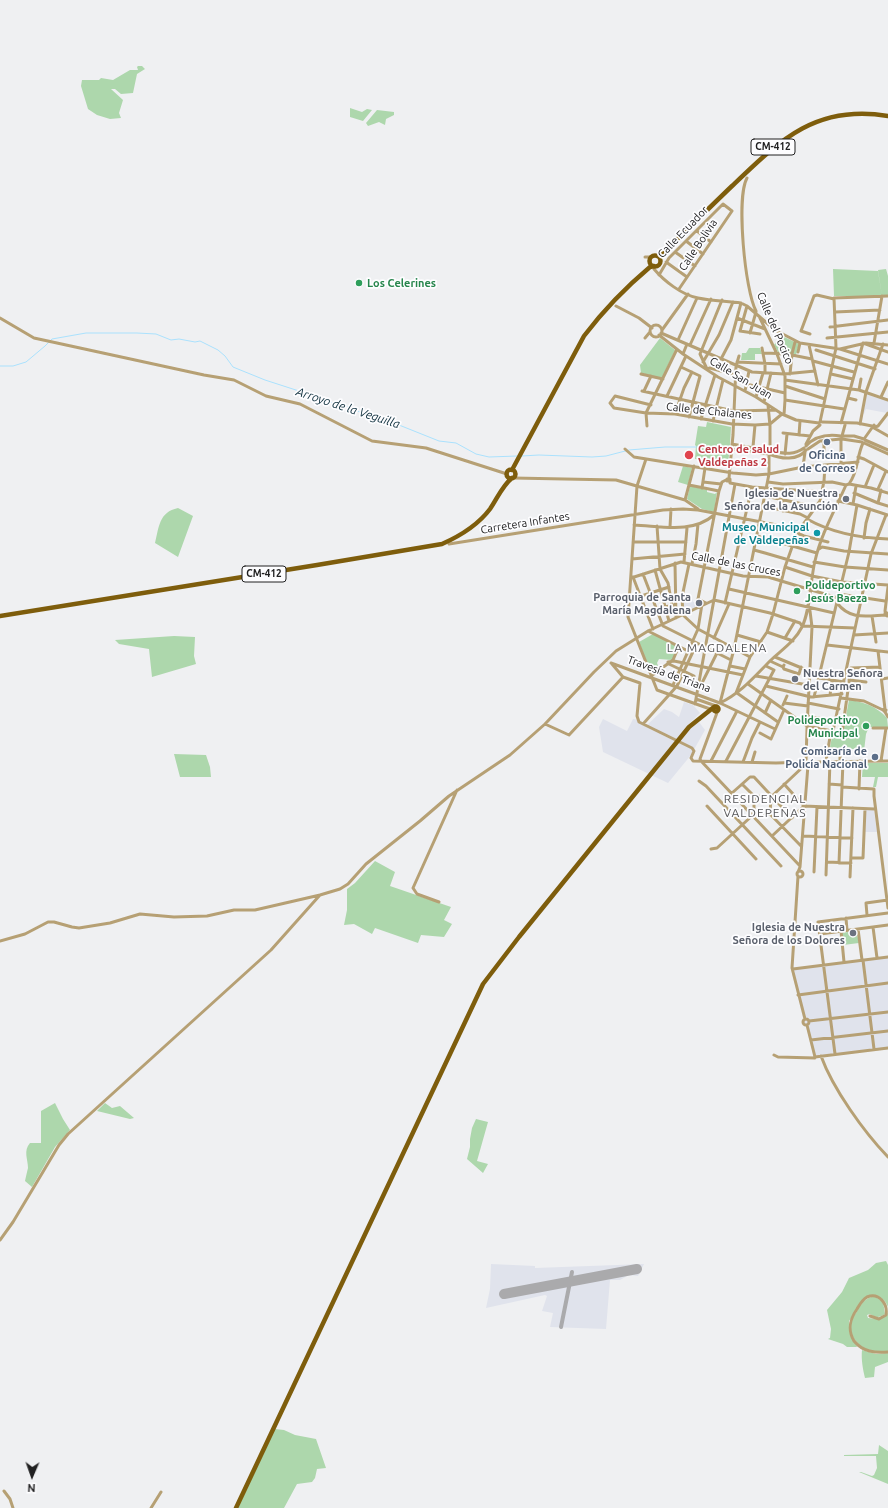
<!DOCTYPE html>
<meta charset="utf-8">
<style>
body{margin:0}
#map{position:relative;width:888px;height:1508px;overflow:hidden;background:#eff0f2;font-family:Ubuntu,sans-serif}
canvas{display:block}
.north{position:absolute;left:12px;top:1456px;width:40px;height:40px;-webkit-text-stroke:3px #fdfdff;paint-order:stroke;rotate:182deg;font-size:11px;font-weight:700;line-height:16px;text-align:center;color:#202021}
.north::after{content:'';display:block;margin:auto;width:14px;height:18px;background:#202021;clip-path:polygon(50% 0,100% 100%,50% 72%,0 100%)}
</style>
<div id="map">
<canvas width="888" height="1508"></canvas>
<div class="north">N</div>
</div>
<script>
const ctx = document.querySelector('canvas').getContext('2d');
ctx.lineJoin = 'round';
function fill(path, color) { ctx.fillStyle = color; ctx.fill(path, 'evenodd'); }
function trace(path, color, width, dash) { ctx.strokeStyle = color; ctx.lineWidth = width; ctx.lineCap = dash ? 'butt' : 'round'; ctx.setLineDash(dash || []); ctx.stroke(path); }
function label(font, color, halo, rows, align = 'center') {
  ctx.font = font + ' Ubuntu,sans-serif'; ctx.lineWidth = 3.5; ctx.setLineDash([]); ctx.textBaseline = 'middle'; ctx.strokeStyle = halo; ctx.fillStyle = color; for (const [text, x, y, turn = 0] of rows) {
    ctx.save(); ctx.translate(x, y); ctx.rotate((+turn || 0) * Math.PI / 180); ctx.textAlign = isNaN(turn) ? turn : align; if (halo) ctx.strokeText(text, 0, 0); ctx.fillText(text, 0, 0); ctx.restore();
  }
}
const built = new Path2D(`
 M867 393 888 401V411L887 413 866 409 864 414H863Z
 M691 596 693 602H696L695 608 684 612 683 597Z
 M684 702 693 705 700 713 687 726 689 728 699 722 705 730 691 755 668 783 603 752 599 727 603 719 627 731 633 719 639 720 647 725 664 709 672 712 679 717Z
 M866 810H874L877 832H865Z
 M888 957V1049L814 1058 806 1027 802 1023 803 1018 791 969Z
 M491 1264 535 1266V1268L644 1264 638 1276 629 1275 620 1280H610L606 1329 550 1327 553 1313 542 1311 547 1296 545 1295 486 1308 490 1289Z`);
const green = new Path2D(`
 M138 66H142L145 69 137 74 133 93 121 94 115 89H111L123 100 119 113 121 118 110 119 97 115 88 109 81 86 82 80H99L101 78 113 80 130 70H138L137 67Z
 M350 108 362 112 367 109 372 110 363 121 350 117Z
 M377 110 394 112V115L386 119 385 125 379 122 368 126 366 123Z
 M833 269 878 271 882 296H834Z
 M886 269 888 276V295L882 296 878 270Z
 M780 335 799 344 796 355 779 354 774 345 779 338 778 336Z
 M660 338 675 350 662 378 641 373 640 365Z
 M749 348H760L762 354H755V360H741L742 353H746Z
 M707 422 731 427 730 445 731 446 730 447 728 463 695 459 696 446 695 445 698 426 706 427Z
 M683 466 692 468 688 485 678 482Z
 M690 486 707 490V492L715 494 717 492 714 512 702 509 687 499Z
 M178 508 193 516 178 557 155 543C159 527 159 512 178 508Z
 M653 634 678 647 672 660 659 659 657 663 659 668 651 674 639 642Z
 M174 636 195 637 194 656 196 664 152 677 149 649 119 644 115 640Z
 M849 700C864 702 876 706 887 718L888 727H869L866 734 864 751H860V749H851L850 753H841V749L830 747 832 737 840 738 842 737Z
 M174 754 206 755 210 767 211 777H180Z
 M863 763H888V777H878L876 787H873L875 777H862Z
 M375 861 395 872 390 886 451 907 444 920 452 924 444 937 421 935 418 943 375 928 372 934 354 924 344 925 347 910V889L355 883Z
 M848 932 849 935 857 934 859 943 843 945 841 933Z
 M55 1103 63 1119 70 1130 55 1147 32 1187 25 1181C26 1176 27 1172 28 1168 28 1159 23 1151 30 1143H41V1111Z
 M105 1103 112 1108 120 1106 134 1118 130 1119 97 1111Z
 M476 1119 488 1122 477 1161 488 1164 483 1173 467 1159 470 1147V1139L472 1128Z
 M886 1261 888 1265V1307C884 1296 877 1297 867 1297L849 1321V1329L857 1347H847L843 1344 828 1339 830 1338 831 1329 827 1310 842 1292 849 1278 868 1270 876 1263Z
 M871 1297H875L883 1301 885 1314C879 1318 876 1318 870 1314L867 1315 868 1318 878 1319 887 1314 888 1312V1351C883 1351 877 1352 872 1351 859 1348 847 1335 851 1321 852 1318 854 1315 856 1313 860 1306 863 1300 871 1297Z
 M862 1350 876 1354 888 1353V1362L875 1367 874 1377 865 1378C863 1370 861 1359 862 1350Z
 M275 1429 284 1430 295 1435 316 1439 326 1468 317 1469 315 1478 312 1482 297 1484 284 1508H238Z
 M879 1445 888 1451V1484L859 1472H861L872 1476 874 1475 877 1468 876 1456H844V1455L878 1454Z`);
const stream = new Path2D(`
 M0 366H13L26 362 45 346 52 339 86 333H137L156 334 171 340 179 339 195 342 200 341 218 350 225 356 233 367 265 380 299 391 318 400 344 405 369 416 394 423 439 441 456 443 476 454 489 457 517 456
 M522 456 539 455 592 457 606 456 629 450 665 447H715`);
const taxiway = new Path2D(`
 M561 1327 572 1272`);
const runway = new Path2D(`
 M504 1294 637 1269`);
const minor = new Path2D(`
 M747 178C736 198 745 291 756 311
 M697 231 711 242
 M686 241 703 254
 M675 252 695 266
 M645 257H652
 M666 262 687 277
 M654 269C664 281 682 295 698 298 712 301 727 301 741 303L747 306 775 330 800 343 840 349 866 343 888 345
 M659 275 669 258 723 204 732 211 679 289
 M722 300 700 354 707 369 710 368 736 375
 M616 306 639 318 652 328
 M835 312 880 310
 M759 316 777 354 785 376V400L784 415
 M0 318 34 338 204 375 234 380 266 396 300 404 372 441 426 448 507 474
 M737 318 765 329
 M650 331a6 6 0 1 1 12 0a6 6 0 1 1-12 0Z
 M830 327 888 320
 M662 330 688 294
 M740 331 747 306
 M740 331 760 334
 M661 333 752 372 784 374 815 371
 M750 333 756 312
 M810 334 801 331 814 296 817 295 834 299
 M659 335 683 354 718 377 756 397 782 414 796 420 819 423
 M645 338 650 332
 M827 338 888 332
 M678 340 697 298
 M874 343 882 296
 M690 345 711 299
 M809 345 818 385
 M762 348 765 364V373
 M677 349 646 413 675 414 732 424 755 425 770 424 782 414
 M840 349 888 364
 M816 350 875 369
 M798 352 800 343
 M764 353 792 354
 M683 354 687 344
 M792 355 812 359
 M721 359 731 340 741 303
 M813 361 854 372
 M703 362 719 335 733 302
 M737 362 781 364
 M681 367 700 376 689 417
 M641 374 663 379
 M790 374 792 354 795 342
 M831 374 853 379
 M785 380 859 390 888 400
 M746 384 785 393
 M785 386 825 399
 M859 390 861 379
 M642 391 734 411 776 410
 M644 391 651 376
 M745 391 749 371
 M667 396 686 356
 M756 397 763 373
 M881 397 888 382
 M848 398 856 400
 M785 400 844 409
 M764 402 771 373
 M768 405 770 426V451
 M675 414 684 388 692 372
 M701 419 715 375
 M713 421 723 380
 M820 422 836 348 834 298 888 296
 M822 422 857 423 872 426
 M841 423 863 343 888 352
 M860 424 866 392 883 344
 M647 426 646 413 614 408 610 403 615 396 651 405
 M875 427 878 426 888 413
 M874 428 888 436
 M783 433 810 436
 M799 435 800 421
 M842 436H854L864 439
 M842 436 845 425
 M842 439 862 442
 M864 439 874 425
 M824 440V451
 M865 440 888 450
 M864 443 888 454
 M732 444 769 451
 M806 444 813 431 820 425
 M806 446C815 436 828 434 841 436
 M753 447 755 425
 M625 449 634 457 733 473 756 475 769 474 803 467 858 462
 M731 449 769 454
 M808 449 820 441 841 439
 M770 451C783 453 793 456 804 448
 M769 454C781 459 798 461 806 450
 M785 454 787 434
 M858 457 864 459 888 472
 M646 459 637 486 628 617 657 690 710 709
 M841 463V439
 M803 467 805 452
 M513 478 616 480 685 500 698 509
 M729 478 733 435 736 366 739 356
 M729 481H727V479H730V483L752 487 823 492
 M703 482 721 484
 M768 482 783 484 832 482 846 485 849 484 871 488 888 493
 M849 484C859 470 856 458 863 443
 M689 485 719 491
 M865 487 874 465
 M702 488 705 468
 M878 489 886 471
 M823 490 841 496
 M881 490 878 503 888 506
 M854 493 878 503
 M765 496 817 507
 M685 500 694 466
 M838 501 857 505 888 515
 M853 504 856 486
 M763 506 800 514 808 518
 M783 511V500
 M807 519C832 533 860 538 888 539
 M634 525C661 526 692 534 714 515
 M657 526 660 569 668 583 672 605
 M670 527 671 509
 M757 536 817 553
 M864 538 866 523 870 509
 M633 542H686
 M449 544 663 510 683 509 698 510 772 524 785 528 804 536 828 542
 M819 549 822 547 844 551 888 554
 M754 550 765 553 813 567
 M632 559 685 554
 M684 562 687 528
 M814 562 845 567 888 570
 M675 563 676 618
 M689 564 682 597 683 615 698 629 750 657
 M692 564 696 544 698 524
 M785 567 812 576 842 582 888 585
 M655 570 669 621
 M643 574 663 626 731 660
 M633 577 653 629
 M631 578 681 562 743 576 768 577 838 598
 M729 589 834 613
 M839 594 885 601
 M629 600 669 587
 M706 603 698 599 719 491 722 482 726 480
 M725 603 752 487
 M837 603C850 620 866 616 885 615
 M641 612 674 605
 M885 613H887V616L885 615Z
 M886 613 885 611 888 587
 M872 616 876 642
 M648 631 688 651
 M767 632 793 641
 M737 635 761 642
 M854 635 888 633
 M714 638 729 604
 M785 638 795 621
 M827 645 888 652
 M878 651 885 709
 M775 657 809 671
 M770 661 783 667 784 665
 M668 662 674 661 743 675
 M668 662 669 664 694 676
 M611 663 720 703 775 729
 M730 666 745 669
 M783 667 784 669 799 674 801 667
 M851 668 880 667
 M651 676 673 660 679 646
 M756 676 808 685
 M623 677 640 683 637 716 639 722 692 748 694 751 691 758 693 761 776 763 806 762
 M819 678 844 682
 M882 679 888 678
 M849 680 866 682
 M748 684 807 726 842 733 851 668
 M673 685 698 629 702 604
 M766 686 811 697 842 694
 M699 689 717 653
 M736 693 750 657 767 632 773 614 785 567 797 533 820 501 824 481 825 466
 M737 693 778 722
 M830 695 832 681
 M814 697 849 552 857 505
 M841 698 864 701 883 710
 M696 699 716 706
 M720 703C741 693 755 676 771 660 783 649 795 641 802 627 811 608 810 581 815 561 821 534 835 510 846 485
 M720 703 734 649 769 474V454
 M784 703 808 706
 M808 703 839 709
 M695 704 735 484
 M783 705 787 696
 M884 709 886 710 885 712 883 710Z
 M885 712 888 717
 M765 713 771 700
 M807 716 844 723
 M545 724 569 735 623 677 612 664
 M643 724 677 686 697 643
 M873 728H887
 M833 731 871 554 886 515
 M760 733 771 739 784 710
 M828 749 840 750V761
 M701 761 800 866
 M701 761 700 759 718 710
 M711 761 737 711
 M726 761 774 670 766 666
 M806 761 807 728 812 627 810 611 807 606
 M826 761 831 731
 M881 761 886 728
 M743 762 752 738 760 722
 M752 762 755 752
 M809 762 888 761
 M699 781 706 786 781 866
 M742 784 754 796
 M784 784 804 806
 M829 784 842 785
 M842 787 874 789V796L888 908
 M859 789 860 761
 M732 793 750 777H754L792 818
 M754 796 771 797 770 814H754Z
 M771 797 806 764
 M707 806 756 859
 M804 806 875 809
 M770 814 801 846
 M772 836 804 806
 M803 836 852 838
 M711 849 717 848 754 814
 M851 858H863L865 809
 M827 862 851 863
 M839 863 843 761
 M797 874a3 3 0 1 1 6 0a3 3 0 1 1-6 0Z
 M798 872 800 867 808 765
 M814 872 817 807
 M826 875 830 761
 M798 876 792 968 805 1019
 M850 877 853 808
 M439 902 417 894 413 888 457 790
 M867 915 866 903 888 900
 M846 918 847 930
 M873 927 877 958
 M858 929 862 960
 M841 931 844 962
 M820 934 888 925
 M0 941 25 934 48 922H54L72 927 79 928 110 923 140 914 174 917 207 916 234 910H255L320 895
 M863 960 874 1049
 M793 969 888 957
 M798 995 888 983
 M803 1022a3 3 0 1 1 6 0a3 3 0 1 1-6 0Z
 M809 1021 888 1012
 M807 1025 815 1057 888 1048
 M811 1040 888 1031
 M835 1054 818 922 888 913
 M774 1055 778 1057 815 1058
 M821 1056C833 1089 864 1132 888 1157
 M0 1240 13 1222 59 1145 68 1134 271 950 320 895 340 889 348 884 366 864 420 821 449 796 510 755 545 724 594 672 616 651 648 631 714 600 770 613 800 623 802 626 855 628
 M870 1316 879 1319 886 1315C888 1304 879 1292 867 1297 862 1300 860 1304 857 1309 850 1319 847 1329 854 1341 863 1352 875 1353 888 1352
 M4 1491 10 1499 13 1508
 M151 1508 161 1492`);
const major = new Path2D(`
 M649.5 261a5.5 5.5 0 1 1 11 0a5.5 5.5 0 1 1-11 0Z
 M657 256 662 254C686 231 709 208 732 186 780 140 816 104 888 116
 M506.5 474a4.5 4.5 0 1 1 9 0a4.5 4.5 0 1 1-9 0Z
 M512 470 584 336C603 311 625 288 650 267L654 266
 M0 616 317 565 442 544C460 536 478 525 490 509 497 499 502 486 512 478
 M713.5 709a2.5 2.5 0 1 1 5 0a2.5 2.5 0 1 1-5 0Z
 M236 1508 483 984 519 937 689 727 714 707`);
const markers = [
 [359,283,4,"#2e9e5b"],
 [827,442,4,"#5c6f8a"],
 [689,455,5,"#e0444e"],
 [846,499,4,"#6b7280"],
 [817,533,4,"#0f9aa8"],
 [797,591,4,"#2e9e5b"],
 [699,603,4,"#6b7280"],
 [795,679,4,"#6b7280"],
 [866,726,4,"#2e9e5b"],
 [875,757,4,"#5c6f8a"],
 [853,933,4,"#6b7280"]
];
const shields = [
 [773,147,44],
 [264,574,44]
];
const shieldNames = [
 ["CM-412",773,147],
 ["CM-412",264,574]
];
const streetNames = [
 ["Calle Ecuador",683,232,-46],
 ["Calle Bolivia",698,245,-56],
 ["Calle del Pocico",775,328,67],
 ["Calle San Juan",741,378,31],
 ["Calle de Chalanes",709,411,6],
 ["Carretera Infantes",525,523,-9],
 ["Calle de las Cruces",736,564,11],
 ["Travesía de Triana",669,674,20]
];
const leisureNames = [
 ["Los Celerines",367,283],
 ["Polideportivo",805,585],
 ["Jesús Baeza",805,598],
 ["Polideportivo",858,720,"right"],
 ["Municipal",858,733,"right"]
];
const healthNames = [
 ["Centro de salud",698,449],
 ["Valdepeñas 2",698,462]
];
const serviceNames = [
 ["Oficina",827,455],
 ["de Correos",827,468],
 ["Comisaría de",867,751,"right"],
 ["Policía Nacional",867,764,"right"]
];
const worshipNames = [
 ["Iglesia de Nuestra",838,493],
 ["Señora de la Asunción",838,506],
 ["Parroquia de Santa",691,597],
 ["María Magdalena",691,610],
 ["Nuestra Señora",803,673,"left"],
 ["del Carmen",803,686,"left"],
 ["Iglesia de Nuestra",845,927],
 ["Señora de los Dolores",845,940]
];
const cultureNames = [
 ["Museo Municipal",809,527],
 ["de Valdepeñas",809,540]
];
const waterNames = [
 ["Arroyo de la Veguilla",348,408,18]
];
const neighbourhoodNames = [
 ["LA MAGDALENA",717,648],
 ["RESIDENCIAL",765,799],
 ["VALDEPEÑAS",765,813]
];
fill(built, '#e0e3ec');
fill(green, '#add7ac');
trace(stream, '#aae1fd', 1);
trace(taxiway, '#aaaaac', 4);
trace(runway, '#aaaaac', 10);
trace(minor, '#b6a074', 3);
trace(major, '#7e5d0c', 4.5);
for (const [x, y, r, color] of markers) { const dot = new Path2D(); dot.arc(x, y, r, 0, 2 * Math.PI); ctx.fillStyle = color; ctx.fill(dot); trace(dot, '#fdfdff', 1.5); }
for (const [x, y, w] of shields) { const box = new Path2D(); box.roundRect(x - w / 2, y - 8, w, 16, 3); ctx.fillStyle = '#fdfdff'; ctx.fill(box); trace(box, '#202021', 1); }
label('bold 10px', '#202021', null, shieldNames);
label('11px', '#202021', '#fdfdff', streetNames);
label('bold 11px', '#27864d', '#fdfdff', leisureNames, 'left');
label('bold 11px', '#be3a42', '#fdfdff', healthNames, 'left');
label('bold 11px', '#4e5e75', '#fdfdff', serviceNames);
label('bold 11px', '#5b616d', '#fdfdff', worshipNames, 'right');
label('bold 11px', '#0d838f', '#fdfdff', cultureNames, 'right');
label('italic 12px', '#0e2f3d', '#fdfdff', waterNames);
ctx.letterSpacing = '1px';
label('12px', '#555557', '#fdfdff', neighbourhoodNames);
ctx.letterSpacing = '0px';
</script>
